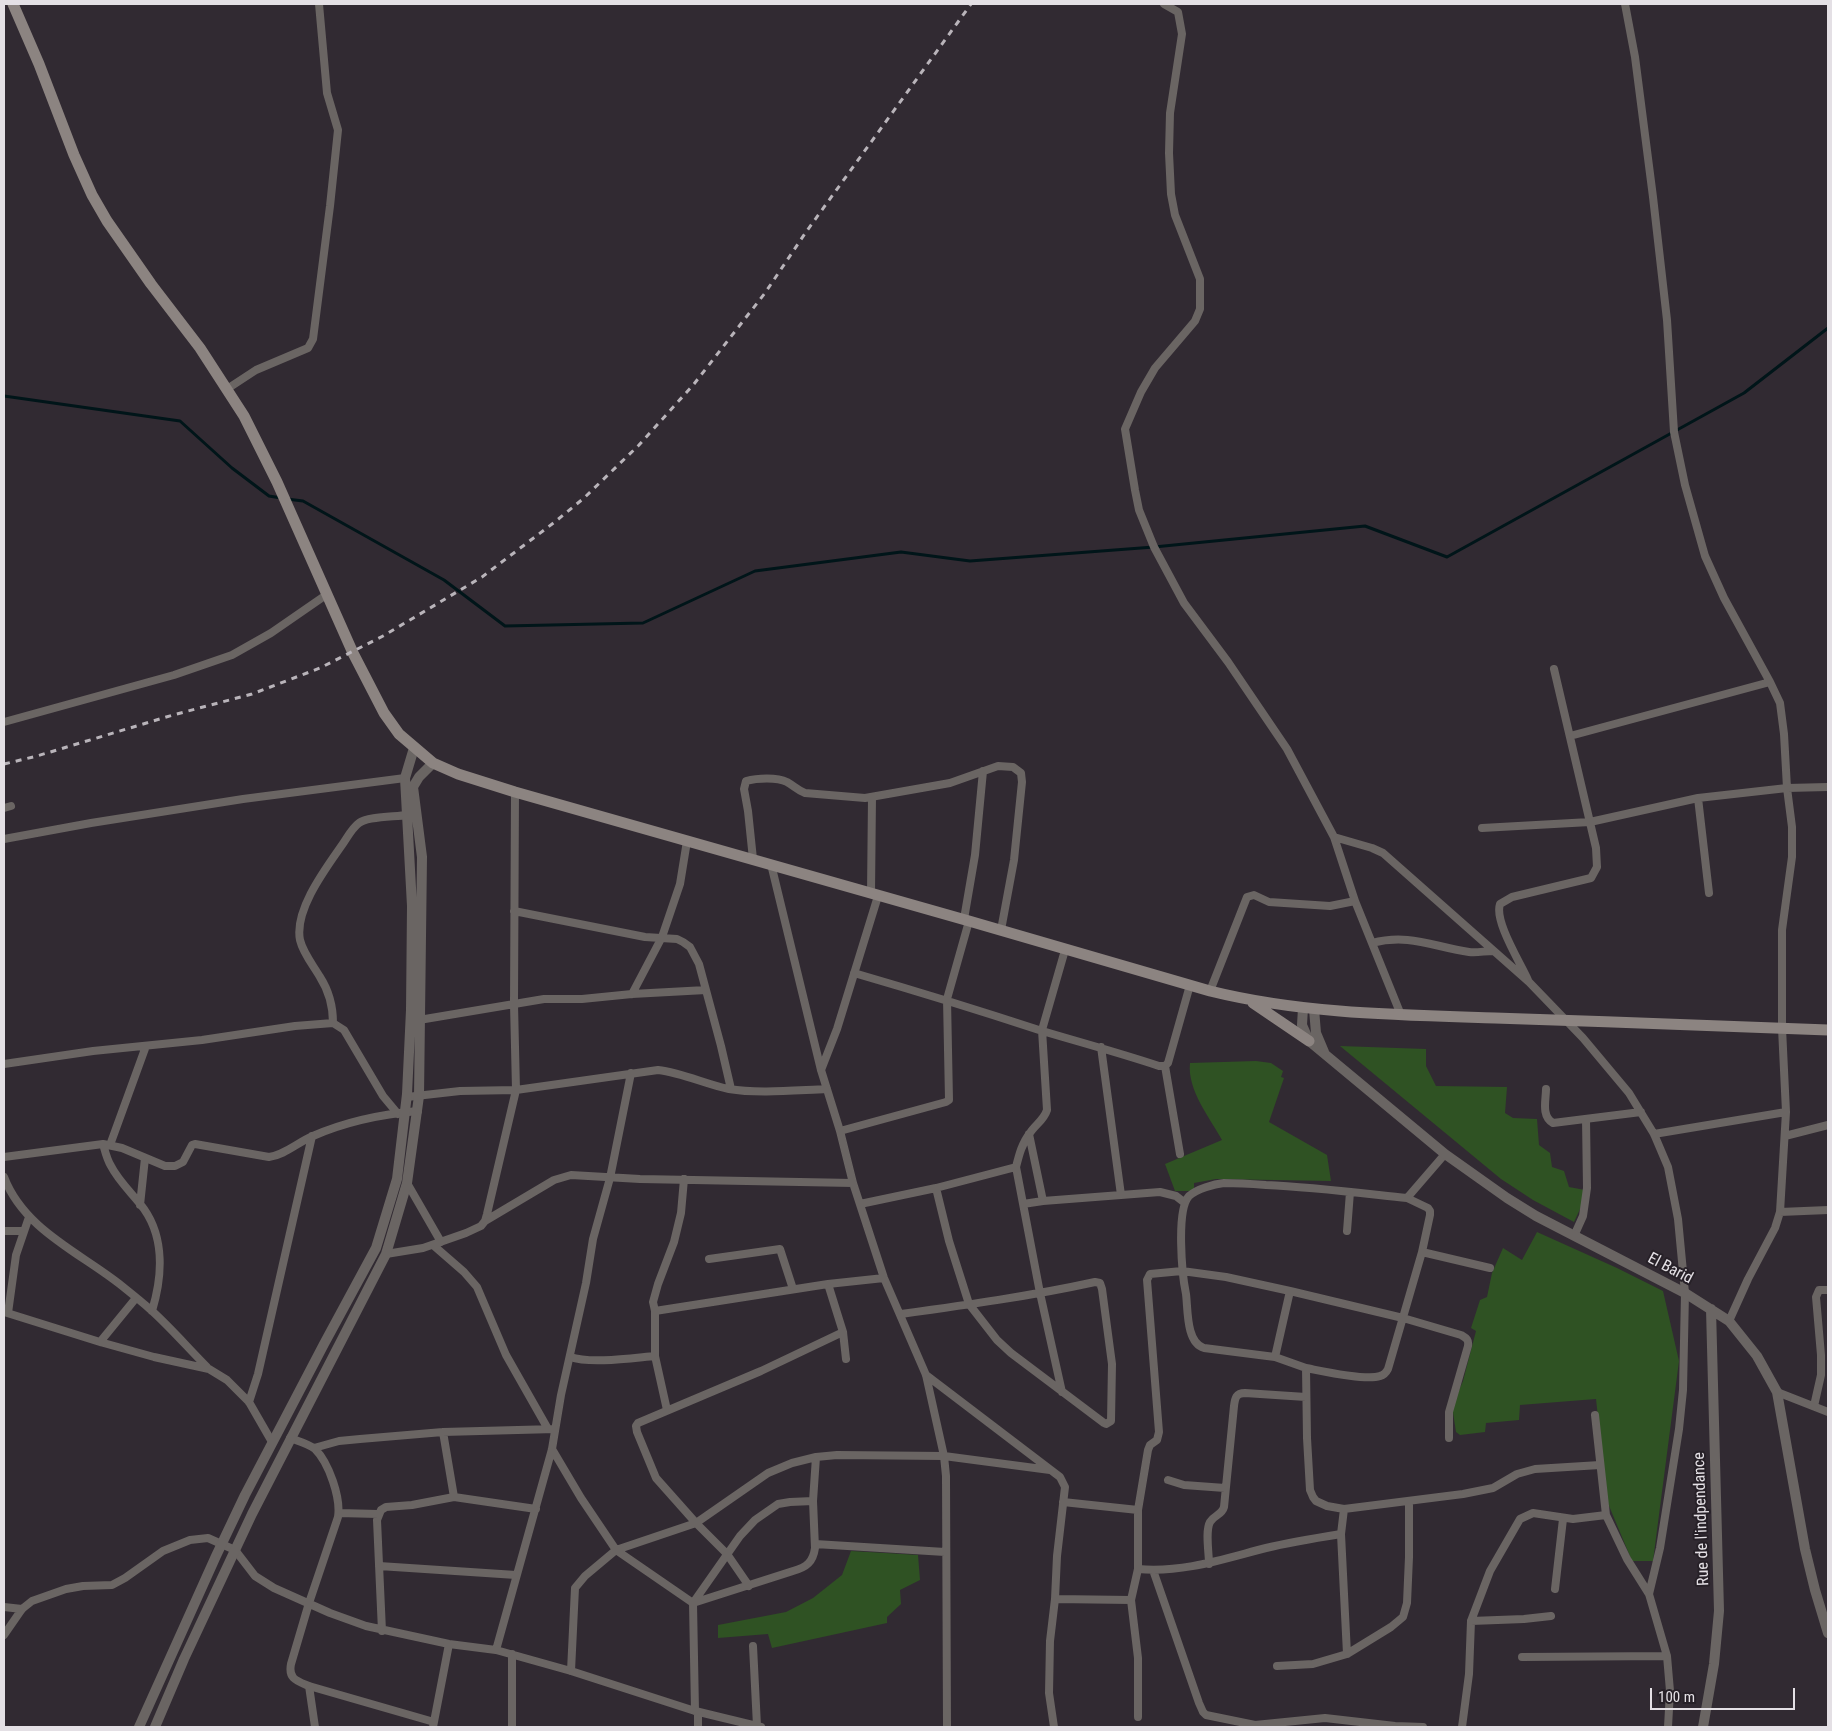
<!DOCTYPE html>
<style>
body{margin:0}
#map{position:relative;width:1832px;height:1731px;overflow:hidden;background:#312a32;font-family:"Roboto Condensed",sans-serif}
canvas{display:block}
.frame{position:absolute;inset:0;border:5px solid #e4e0e5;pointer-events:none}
.scale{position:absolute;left:1650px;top:1688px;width:145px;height:22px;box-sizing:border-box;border:2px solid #e4e0e5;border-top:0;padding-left:6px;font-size:15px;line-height:18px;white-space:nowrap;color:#e4e0e5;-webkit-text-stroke:4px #272128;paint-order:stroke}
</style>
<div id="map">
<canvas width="1832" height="1731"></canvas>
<div class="frame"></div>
<div class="scale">100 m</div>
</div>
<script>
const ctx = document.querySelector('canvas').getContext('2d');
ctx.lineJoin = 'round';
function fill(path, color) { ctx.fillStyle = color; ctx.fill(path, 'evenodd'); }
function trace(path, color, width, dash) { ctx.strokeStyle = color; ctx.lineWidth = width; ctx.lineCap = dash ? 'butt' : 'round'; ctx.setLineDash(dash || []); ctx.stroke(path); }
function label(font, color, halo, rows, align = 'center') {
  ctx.font = font + ' "Roboto Condensed",sans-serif'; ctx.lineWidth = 4; ctx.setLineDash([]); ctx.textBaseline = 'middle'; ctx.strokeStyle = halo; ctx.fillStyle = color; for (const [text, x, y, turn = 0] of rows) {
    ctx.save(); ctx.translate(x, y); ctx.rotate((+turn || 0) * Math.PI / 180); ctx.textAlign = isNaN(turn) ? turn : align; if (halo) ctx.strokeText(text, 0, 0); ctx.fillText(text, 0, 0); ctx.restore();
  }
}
const green = new Path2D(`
 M1340 1046 1426 1049V1066L1436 1086 1507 1087 1505 1113 1513 1118 1537 1119 1539 1145 1550 1153 1552 1167 1564 1171 1569 1187 1585 1190 1581 1207 1574 1222 1533 1200 1501 1179Z
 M1256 1061 1271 1063 1283 1071 1281 1077 1284 1078 1269 1122 1327 1155 1331 1181 1216 1179 1194 1183V1191H1175L1165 1164 1222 1140C1210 1118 1187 1090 1190 1063Z
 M1537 1232 1617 1268 1663 1291 1679 1361 1653 1561H1632L1607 1501 1596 1399 1520 1405 1519 1420 1486 1423 1485 1432 1460 1435 1456 1432 1452 1406 1463 1381 1476 1331 1471 1328 1480 1300 1487 1297 1492 1273 1503 1248 1522 1260Z
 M851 1551 918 1555 920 1580 900 1590 901 1604 887 1617V1623L772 1648 768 1634 718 1638V1625L786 1612 813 1598 842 1575Z`);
const stream = new Path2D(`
 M4 396 180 421 232 468 269 496 281 498
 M287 499 303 501 444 580 505 626 643 623 755 571 901 552 970 561 1154 547 1365 526 1447 557 1744 393 1828 328`);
const minor = new Path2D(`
 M1164 4 1178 12 1182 34 1170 113 1169 153 1171 194 1175 215 1200 279V309L1195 321 1155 368 1141 392 1125 429 1135 490 1139 510 1154 547 1184 603 1228 662 1287 749 1334 837 1372 848 1383 853 1529 982 1583 1038 1629 1093 1654 1134 1668 1167 1678 1219 1685 1293 1683 1390 1679 1429 1660 1548 1649 1594 1667 1656 1670 1691 1668 1727
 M1625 4 1635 57 1653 197 1667 320 1674 432 1685 485 1705 556 1724 598 1770 682 1780 703 1784 734 1787 788 1792 827V857L1782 930V1028L1786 1112 1780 1212 1775 1228 1748 1279 1729 1321
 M227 389 256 370 308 348 313 339 330 206 338 130 327 93 319 4
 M4 722 174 675 232 655 271 633 326 595
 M1570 736 1770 682
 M1698 798 1709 893
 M4 808 11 806
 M1482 828 1590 822 1698 798 1787 788 1828 787
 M1334 837 1355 901 1401 1015
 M4 839 91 823 243 799 405 778
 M753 859 748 811 744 789 746 781C757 778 777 777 787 782 794 786 797 790 805 793L865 798 950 783 998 766 1013 767 1021 773 1022 782 1014 860 1001 930
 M771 864 821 1070 840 1131 853 1183 884 1278 926 1375 944 1456 946 1476 947 1727
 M871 893 872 797
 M514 911 645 937 677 939 683 942 690 947 699 964 721 1046 731 1089
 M964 919 975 855 983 771
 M1372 943C1409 933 1434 947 1469 952 1477 953 1485 951 1493 951
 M854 973C916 991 978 1010 1039 1030 1079 1042 1120 1053 1159 1066H1165
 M1528 980C1520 962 1494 921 1500 904L1512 897 1591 878 1597 867 1596 848 1554 669
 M1210 991 1247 897 1254 895 1269 902 1330 906 1355 901
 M632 994 662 937 680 884 687 841
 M419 1020 544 999H582L632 994 706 990
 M333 1023C333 1006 329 991 320 977 313 965 303 953 300 940 294 910 326 868 342 845 347 838 352 828 359 823 368 816 395 817 407 815
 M1101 1047 1121 1195
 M4 1064 93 1051 202 1040 295 1026 333 1023 344 1030 383 1096 398 1114
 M821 1070 837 1029 878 896
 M1546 1089C1546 1100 1541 1116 1553 1123L1641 1112
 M407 1097 460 1091 516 1090 658 1070C683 1073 705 1084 729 1089 758 1094 798 1090 827 1089
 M840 1131 946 1102 949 1100 947 999 969 921
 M1029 1134 1043 1201 1160 1192 1176 1196 1185 1203
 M1654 1134 1786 1112
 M1785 1136 1828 1125
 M103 1144C105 1151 107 1160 111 1166 119 1182 134 1195 144 1209 165 1239 162 1278 152 1311
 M110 1145 146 1046
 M1180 1154 1165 1066 1168 1063 1190 985
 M4 1157 103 1144 122 1148 165 1166H175L183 1162 192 1145 195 1144 269 1157C285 1155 298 1142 313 1136 345 1122 383 1114 418 1111
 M4 1177C24 1230 81 1253 122 1286 132 1294 142 1302 151 1310 171 1328 189 1349 207 1367
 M407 1183 441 1242
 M860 1204 936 1188 1016 1167
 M1023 1204 1043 1201
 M140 1205 145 1158
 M1780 1212 1828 1210
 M485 1221 554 1180 571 1175 640 1179 853 1183
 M4 1231H23
 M1347 1231 1350 1192
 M1574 1236 1583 1216 1587 1188 1586 1119
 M433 1245 464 1272 477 1287 506 1355 548 1429
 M1422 1252 1490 1268
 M386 1254 423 1248 466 1233 481 1226 485 1221 487 1214 516 1090 514 1004 515 792
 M709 1259 780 1249 793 1289
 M828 1284 843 1332 846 1359
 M1290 1291 1403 1318 1461 1335C1466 1338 1469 1339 1468 1346L1449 1412V1438
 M655 1311 828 1284 884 1278
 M4 1312 100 1342 154 1357 209 1369 227 1380 249 1402 272 1442
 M8 1313 16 1255 29 1217
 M901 1314C966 1305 1031 1296 1095 1282L1100 1283 1102 1289 1112 1364 1111 1421 1106 1424 1104 1423 1011 1353 997 1340 969 1304 949 1241 936 1188
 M100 1342 136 1298
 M570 1357C591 1364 632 1358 655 1356
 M1275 1357 1204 1348C1186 1343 1188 1309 1186 1294 1182 1275 1176 1210 1189 1196 1197 1189 1214 1184 1224 1183 1238 1183 1253 1184 1266 1185 1313 1187 1360 1193 1407 1198L1445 1154
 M1306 1368C1322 1371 1366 1381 1380 1376 1384 1375 1386 1373 1388 1369L1422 1252 1430 1215V1211L1428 1208 1407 1198
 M926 1375 1060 1477 1065 1487 1057 1556 1055 1599 1050 1641 1049 1693 1054 1727
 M1062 1392 1040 1293 1016 1167C1019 1155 1022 1143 1030 1133 1035 1125 1044 1120 1047 1110L1042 1030 1065 950
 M1777 1392 1828 1412
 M249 1402 258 1374 312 1136
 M1814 1406 1821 1375V1355L1816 1297 1819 1290H1828
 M667 1410 655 1356V1311L653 1302 658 1284 674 1242 681 1213 684 1179
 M1595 1415 1606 1515 1627 1559 1649 1594
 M443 1432 454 1497
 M290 1438C298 1441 309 1444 315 1449 329 1463 341 1498 338 1517L309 1603 291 1664C288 1679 297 1681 309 1686L434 1722
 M314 1448 339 1441 360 1439 443 1432 555 1429
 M552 1449 581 1498 616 1550 693 1603
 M1168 1480 1184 1485 1225 1488
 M1063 1502 1138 1510
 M1344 1509 1341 1534 1347 1654
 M339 1513 378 1514
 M815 1544 945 1552
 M1209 1564C1209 1553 1205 1531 1210 1522 1214 1515 1222 1515 1224 1507L1234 1406C1235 1398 1236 1393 1245 1393L1306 1397
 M379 1566 516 1575
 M1138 1569C1183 1573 1223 1559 1266 1548 1291 1542 1316 1538 1341 1534
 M1153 1570 1199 1703 1203 1712 1206 1715 1255 1725 1325 1718 1395 1726 1423 1727
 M749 1586 727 1554 696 1523 656 1478 637 1432 636 1426 638 1423 761 1371 843 1332
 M1555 1589 1563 1519
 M1055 1599 1131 1600
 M693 1603 793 1571C807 1567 813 1562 815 1548L813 1501 816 1457
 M4 1607 22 1609
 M1471 1621 1524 1619 1551 1616
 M382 1631 377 1520 381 1510 386 1507 412 1505 454 1497 536 1509
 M4 1635 22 1609 32 1601 66 1589 83 1586 112 1585 125 1578 163 1551 190 1540 208 1538 235 1550 255 1576 274 1588 330 1613 366 1626 449 1644 496 1650 571 1671 695 1711 761 1727
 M753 1646 757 1726
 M496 1650 552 1449 561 1395 586 1283 593 1239 610 1178 631 1073
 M512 1654V1727
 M1522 1657 1667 1656
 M1277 1666 1313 1664 1347 1654 1391 1627 1403 1617 1407 1603 1409 1557V1501
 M571 1671 575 1588 585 1576 616 1550 696 1523 768 1473 792 1463 816 1457 837 1455 944 1456 1050 1470
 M309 1686 315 1727
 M695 1711 693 1603 740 1536 755 1520 778 1504 790 1502 813 1501
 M698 1712V1727
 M1138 1717V1658L1131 1600 1138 1569V1510L1148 1450 1150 1445 1157 1440 1159 1432 1147 1280 1150 1274 1182 1271 1226 1277 1290 1291 1275 1357 1306 1368 1307 1438 1310 1490 1313 1497 1316 1501 1327 1506 1344 1509 1463 1494 1493 1488 1517 1474 1535 1469 1600 1465
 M433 1727 449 1644
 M1462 1727 1469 1674 1471 1621 1490 1571 1520 1519 1533 1513 1573 1519 1606 1515`);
const tertiary = new Path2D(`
 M1303 1008 1302 1025 1309 1041 1445 1154 1507 1198 1536 1216 1685 1293 1729 1321 1757 1356 1777 1392 1805 1549 1815 1590 1828 1633
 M1314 1009 1316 1033 1324 1052
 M139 1727 216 1556 245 1495 324 1344 376 1248 397 1179 407 1094 411 1010 412 906 405 778 414 748
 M155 1727 184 1659 252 1514 386 1254 407 1183 419 1096 422 857 413 787 419 777 433 763
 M1703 1727 1714 1664 1719 1611 1711 1309`);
const secondary = new Path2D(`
 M13 4 39 64 74 155 92 195 107 221 151 284 200 348 244 416 277 482 353 653 384 713 399 734 433 763 458 774 515 792 969 921 1210 991C1303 1014 1400 1015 1495 1018 1606 1022 1717 1025 1828 1030
 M1253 1003 1309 1041`);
const rail = new Path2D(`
 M4 764 37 756 173 715 252 694 320 668 383 636 482 577 556 521 584 498 639 445 694 384 765 293 806 232 971 4`);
const streetNames = [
 ["El Barid",1670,1269,28],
 ["Rue de l'indpendance",1702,1519,-92]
];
fill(green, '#2f5223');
trace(stream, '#001519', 3);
trace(minor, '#6a6563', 8);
trace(tertiary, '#6a6563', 10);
trace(secondary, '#8c8481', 11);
trace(rail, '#b9b4ba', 3, [6, 6]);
label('16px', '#e4e0e5', '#272128', streetNames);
</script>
